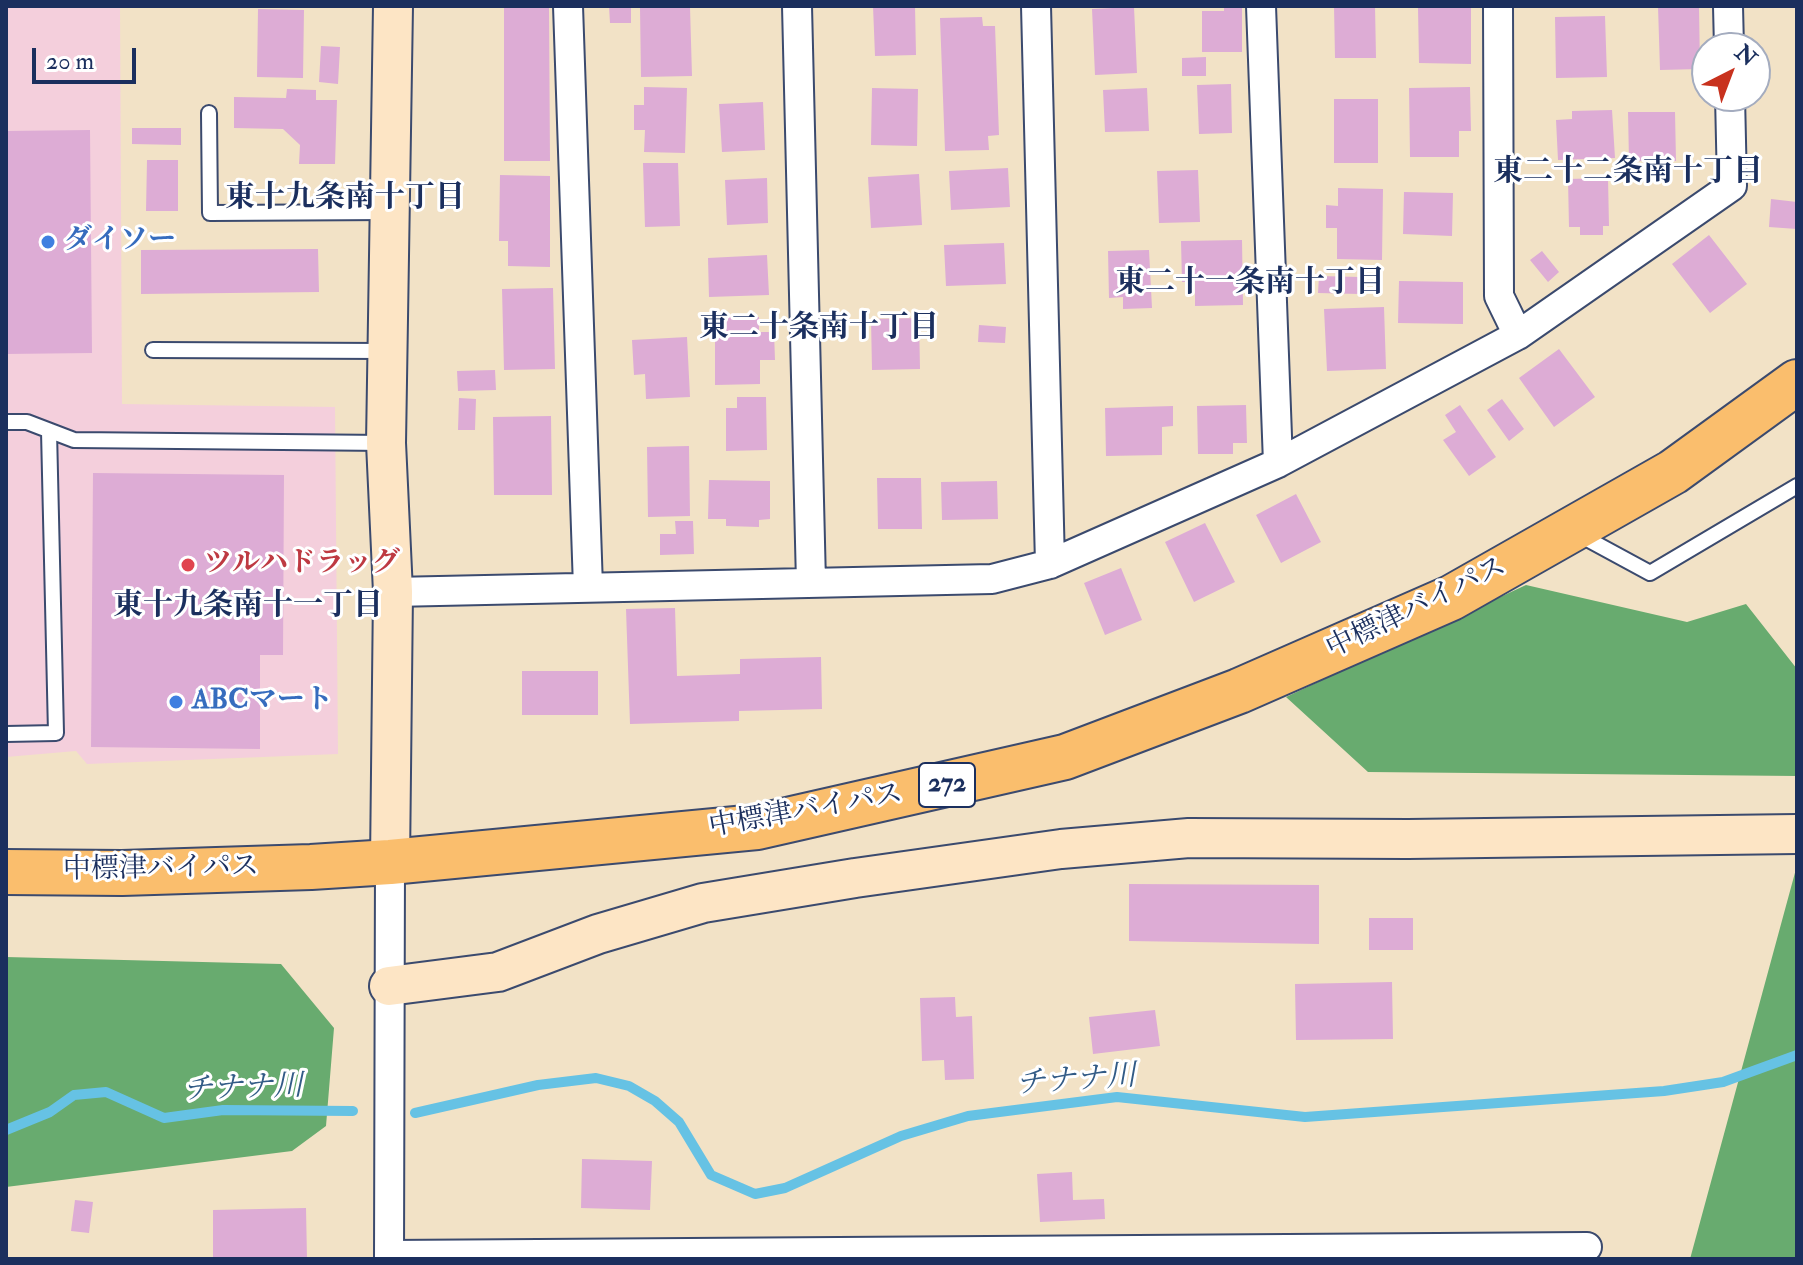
<!DOCTYPE html>
<meta charset="utf-8">
<style>
body{margin:0}
#map{position:relative;width:1803px;height:1265px;overflow:hidden;background:#f2e2c6;font-family:"IM FELL Double Pica",serif}
canvas{display:block}
.frame{position:absolute;inset:0;border:8px solid #1b2f5e;pointer-events:none}
.north{position:absolute;left:1691px;top:32px;width:80px;height:80px;box-sizing:border-box;background:#fff;border:2px solid #a4acbf;border-radius:50%;rotate:42deg;font-size:22px;font-weight:700;line-height:32px;text-align:center;color:#1b2f5e}
.north::after{content:'';display:block;margin:auto;width:28px;height:36px;background:#c8321e;clip-path:polygon(50% 0,100% 100%,50% 72%,0 100%)}
.scale{position:absolute;left:32px;top:48px;width:104px;height:36px;box-sizing:border-box;border:4px solid #1b2f5e;border-top:0;padding-left:10px;font-size:24px;line-height:28px;white-space:nowrap;color:#1b2f5e;-webkit-text-stroke:6px #fff;paint-order:stroke}
</style>
<div id="map">
<canvas width="1803" height="1265"></canvas>
<div class="frame"></div>
<div class="north">N</div>
<div class="scale">20 m</div>
</div>
<script>
const ctx = document.querySelector('canvas').getContext('2d');
ctx.lineJoin = 'round';
function fill(path, color) { ctx.fillStyle = color; ctx.fill(path, 'evenodd'); }
function trace(path, color, width, dash) { ctx.strokeStyle = color; ctx.lineWidth = width; ctx.lineCap = dash ? 'butt' : 'round'; ctx.setLineDash(dash || []); ctx.stroke(path); }
function label(font, color, halo, rows, align = 'center') {
  ctx.font = font + ' "IM FELL Double Pica","Noto Serif JP",serif'; ctx.lineWidth = 6; ctx.setLineDash([]); ctx.textBaseline = 'middle'; ctx.strokeStyle = halo; ctx.fillStyle = color; for (const [text, x, y, turn = 0] of rows) {
    ctx.save(); ctx.translate(x, y); ctx.rotate((+turn || 0) * Math.PI / 180); ctx.textAlign = isNaN(turn) ? turn : align; if (halo) ctx.strokeText(text, 0, 0); ctx.fillText(text, 0, 0); ctx.restore();
  }
}
const built = new Path2D(`
 M6 6H120L122 404 335 407 338 754 87 764 76 751 6 757Z`);
const forest = new Path2D(`
 M1526 585 1687 622 1746 604 1797 669V776L1368 772 1286 697Z
 M1796 869 1797 1259H1690Z
 M6 957 281 964 334 1028 326 1126 292 1151 6 1187Z`);
const stream = new Path2D(`
 M415 1113 538 1085 596 1078 629 1086 655 1101 679 1122 711 1175 755 1194 785 1188 901 1136 968 1116 1117 1097 1305 1117 1664 1091 1723 1082 1797 1055
 M6 1130 50 1112 74 1095 106 1092 164 1118 223 1110 353 1111`);
const building = new Path2D(`
 M609 6H631V23H610Z
 M873 6H915L916 55 875 56Z
 M1224 6H1242V52H1202V11H1224Z
 M1334 6H1375L1376 58H1335Z
 M1658 6H1699L1700 69 1660 70Z
 M690 7 692 76 641 77 640 8Z
 M1134 7 1137 73 1095 75 1092 9Z
 M504 8H549L550 161H504Z
 M1418 8H1471V64L1419 63Z
 M258 9 304 10 303 78 257 77Z
 M1605 16 1607 77 1556 78 1555 17Z
 M982 17 983 26H995L999 135 988 136 989 150 945 151 940 18Z
 M321 46 340 47 338 84 319 82Z
 M1206 57V76H1182V58Z
 M1231 84 1232 133 1199 134 1197 85Z
 M644 87 687 88 685 153 644 152 645 130H634V105H644Z
 M1470 87 1471 131H1459V157H1410L1409 88Z
 M872 88 918 89 917 146 871 145Z
 M1147 88 1149 131 1105 132 1103 90Z
 M287 89 316 90V100H337L335 164H299L300 145 283 129 234 128V97L286 98Z
 M1334 99H1378V163H1334Z
 M763 102 765 150 722 152 719 104Z
 M1612 110 1615 158 1558 160 1556 120 1572 119V111Z
 M1628 112H1675L1676 161H1629Z
 M132 128H181V145L132 144Z
 M90 130 92 353 6 354V131Z
 M147 160H178V211H146Z
 M643 163H678L680 226 645 227Z
 M1008 168 1010 207 951 210 949 171Z
 M1198 170 1200 222 1159 223 1157 171Z
 M919 174 922 225 871 228 868 177Z
 M500 175 550 176V267L508 266V241H499Z
 M767 178 768 223 727 225 725 180Z
 M1608 178 1609 226H1603V235H1580V227H1569L1568 179Z
 M1338 188 1383 189 1382 260 1337 259V228H1326V205L1338 206Z
 M1404 192 1453 193 1452 236 1403 234Z
 M1771 199 1797 202V229L1769 227Z
 M1709 235 1747 284 1710 313 1672 264Z
 M1242 240 1243 305 1195 306V282H1182L1181 241Z
 M1004 243 1006 284 946 286 944 245Z
 M318 249 319 292 141 294V250Z
 M1149 250 1152 308 1123 309V297L1109 298 1108 251Z
 M1542 251 1559 272 1548 282 1530 260Z
 M767 255 769 295 709 297 708 258Z
 M1319 276 1360 277 1359 294 1318 293Z
 M1399 281 1463 282V324L1398 323Z
 M553 288 555 369 504 370 502 289Z
 M1384 307 1386 369 1327 371 1324 309Z
 M715 317H759V332H774L775 360H760V384L715 385Z
 M919 318 920 369 872 370 871 319Z
 M979 325 1006 327 1005 343 978 342Z
 M687 337 690 397 646 399 645 374 634 375 632 340Z
 M1559 349 1595 397 1554 427 1519 378Z
 M495 370 496 390 458 391 457 371Z
 M737 397H766L767 450 726 451V408H737Z
 M459 398 476 399 475 430H458Z
 M1502 399 1524 429 1509 441 1487 410Z
 M1246 405 1247 443H1233V454H1198L1197 406Z
 M1460 405 1496 457 1469 476 1443 440 1456 432 1445 415Z
 M1173 406V426L1162 427V455L1106 456 1105 408Z
 M551 416 552 495H494L493 417Z
 M689 446 690 516 648 517 647 447Z
 M93 473 284 475 283 655H260V749L91 747Z
 M877 478H921L922 529H878Z
 M709 480 770 481V519L759 520V527L726 526V519H708Z
 M997 481 998 519 942 520 941 482Z
 M1296 494 1321 542 1281 563 1256 515Z
 M675 521H693L694 554 660 555V534H676Z
 M1205 523 1235 582 1194 602 1165 542Z
 M1121 568 1142 620 1105 635 1084 583Z
 M675 608 677 676 740 674V659L821 657 822 709 739 711V721L630 724 626 609Z
 M522 671H598V715H522Z
 M1129 884 1319 885V944L1129 941Z
 M1369 918H1413V950H1369Z
 M1392 982 1393 1039 1296 1040 1295 984Z
 M955 997 956 1017 972 1016 974 1079 945 1080 944 1060 922 1061 920 998Z
 M1155 1010 1160 1046 1093 1054 1089 1017Z
 M582 1159 652 1161 650 1210 581 1208Z
 M1072 1172 1073 1200 1104 1199 1105 1219 1040 1222 1037 1174Z
 M75 1200 93 1202 89 1233 71 1231Z
 M306 1208 307 1259H213V1210Z`);
const lane = new Path2D(`
 M209 113 210 213 389 212
 M153 350 385 351
 M6 422H27L74 440 386 443
 M1578 534 1650 573 1797 486
 M6 734 56 733 49 431`);
const street = new Path2D(`
 M568 6 588 587
 M797 6 811 583
 M1036 6 1050 564
 M1261 6 1278 463
 M1498 6 1499 296 1518 335
 M1728 6 1729 48
 M393 592 992 579 1050 564 1278 463 1518 335 1732 186 1730 96
 M389 1255 1587 1247
 M389 1259 390 862`);
const secondary = new Path2D(`
 M390 862 393 592 386 443 393 6
 M389 986 498 972 598 934 703 903 855 878 1061 849 1189 838 1408 839 1797 834`);
const highway = new Path2D(`
 M6 872 122 873 311 867 390 862 757 827 1065 757 1239 691 1451 598 1673 472 1797 382`);
const markers = [
 [48,242,8,"#3f7fe0"],
 [188,565,8,"#e0444e"],
 [176,702,8,"#3f7fe0"]
];
const shields = [
 [947,785,56]
];
const shieldNames = [
 ["272",947,785]
];
const shopNames = [
 ["ダイソー",64,242],
 ["ABCマート",192,702]
];
const healthNames = [
 ["ツルハドラッグ",204,565]
];
const streetNames = [
 ["中標津バイパス",1417,609,-26],
 ["中標津バイパス",806,812,-10],
 ["中標津バイパス",161,870,-1]
];
const neighbourhoodNames = [
 ["東二十二条南十丁目",1628,174],
 ["東十九条南十丁目",345,200],
 ["東二十一条南十丁目",1250,285],
 ["東二十条南十丁目",819,330],
 ["東十九条南十一丁目",248,608]
];
const waterNames = [
 ["チナナ川",1076,1082,-4],
 ["チナナ川",243,1090,-2]
];
fill(built, '#f4cfdc');
fill(forest, '#68ab6f');
trace(stream, '#66c2e4', 10);
fill(building, '#ddacd5');
trace(lane, '#3b4a6e', 18);
trace(street, '#3b4a6e', 32);
trace(secondary, '#3b4a6e', 42);
trace(highway, '#3b4a6e', 48);
trace(lane, '#fff', 14);
trace(street, '#fff', 28);
trace(secondary, '#fde5c5', 38);
trace(highway, '#fabe6d', 44);
for (const [x, y, r, color] of markers) { const dot = new Path2D(); dot.arc(x, y, r, 0, 2 * Math.PI); ctx.fillStyle = color; ctx.fill(dot); trace(dot, '#fff', 3); }
for (const [x, y, w] of shields) { const box = new Path2D(); box.roundRect(x - w / 2, y - 22, w, 44, 6); ctx.fillStyle = '#fff'; ctx.fill(box); trace(box, '#1b2f5e', 2); }
label('bold 26px', '#1b2f5e', null, shieldNames);
label('bold 28px', '#366cbe', '#fff', shopNames, 'left');
label('bold 28px', '#be3a42', '#fff', healthNames, 'left');
label('28px', '#1b2f5e', '#fff', streetNames);
label('bold 30px', '#1b2f5e', '#fff', neighbourhoodNames);
label('italic 30px', '#325b86', '#fff', waterNames);
</script>
